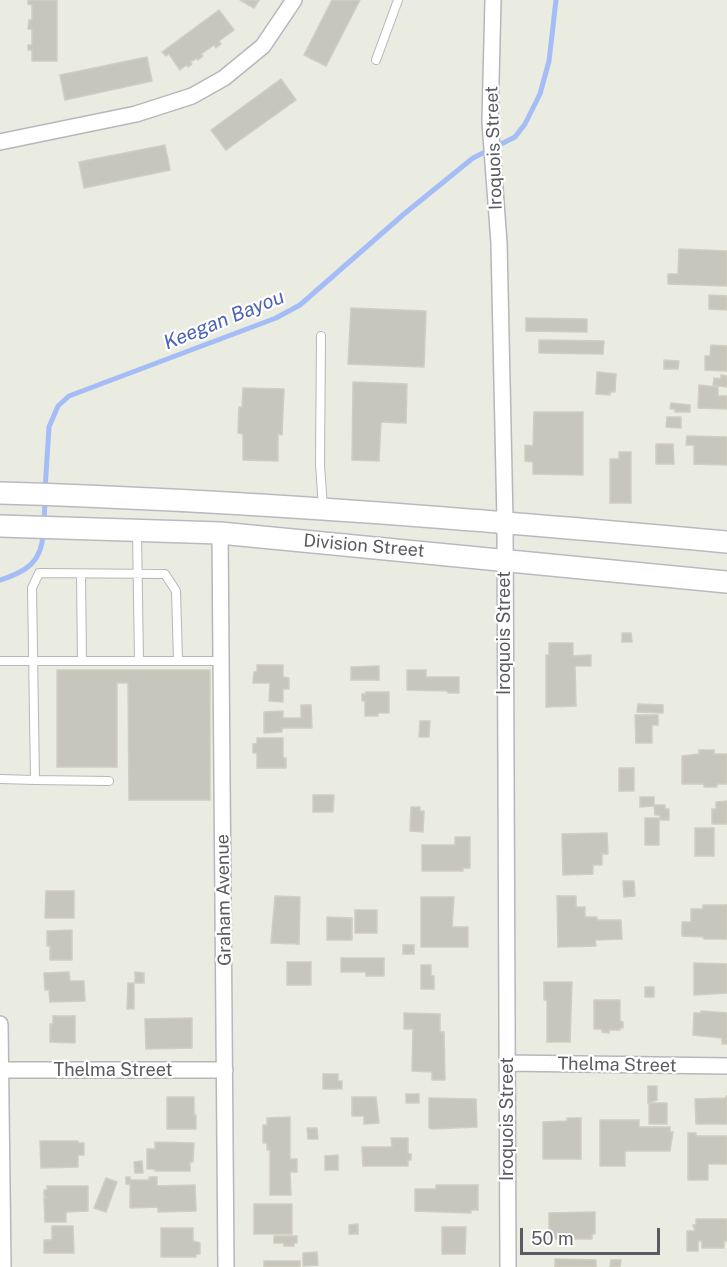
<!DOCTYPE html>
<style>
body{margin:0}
#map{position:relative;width:727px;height:1267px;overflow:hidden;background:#eaebe1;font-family:"Public Sans",sans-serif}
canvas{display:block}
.scale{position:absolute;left:520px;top:1228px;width:140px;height:27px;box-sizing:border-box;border:3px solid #595b60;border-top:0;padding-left:8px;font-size:18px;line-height:21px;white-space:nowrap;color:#595b60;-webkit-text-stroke:4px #fff;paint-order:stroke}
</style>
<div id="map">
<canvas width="727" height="1267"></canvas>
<div class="scale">50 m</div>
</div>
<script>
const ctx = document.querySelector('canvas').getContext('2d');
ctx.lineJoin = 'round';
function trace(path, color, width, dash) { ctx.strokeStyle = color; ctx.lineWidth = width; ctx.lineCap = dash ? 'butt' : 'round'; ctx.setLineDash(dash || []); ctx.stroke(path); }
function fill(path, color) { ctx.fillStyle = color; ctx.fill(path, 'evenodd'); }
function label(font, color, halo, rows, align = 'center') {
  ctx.font = font + ' "Public Sans",sans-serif'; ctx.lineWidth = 4.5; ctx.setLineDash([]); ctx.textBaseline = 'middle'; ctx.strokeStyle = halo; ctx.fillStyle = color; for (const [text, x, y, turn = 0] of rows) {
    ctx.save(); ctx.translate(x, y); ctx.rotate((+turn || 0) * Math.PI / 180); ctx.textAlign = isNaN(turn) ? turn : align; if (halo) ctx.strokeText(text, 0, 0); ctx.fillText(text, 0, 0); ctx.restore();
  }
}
const stream = new Path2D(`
 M45 490 49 427 58 406 69 396 276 318 300 305 404 214 473 158 515 137 525 124 540 94 549 61 556 0
 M44 523 45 500
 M0 580C26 572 42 562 43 533`);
const building = new Path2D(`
 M28 0H57V61H32V50H28V45H32V29H28L29 20H32V5L28 4Z
 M240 0H259L254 8Z
 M332 0H360L326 66 304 55Z
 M219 10 234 30 219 41 221 44 216 48 214 45 201 54 203 56 198 60 197 58 190 62 192 64 188 67 186 65 180 70 169 54 166 56 162 52Z
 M147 57 152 81 65 100 60 75Z
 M281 79 296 100 226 150 211 130Z
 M165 145 170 170 84 188 79 162Z
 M679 249 727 251V286L668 284V274H678Z
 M709 295 727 296V310L709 309Z
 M351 308 426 311 424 367 348 364Z
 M526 318 587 319V332L526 331Z
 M539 340 604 341 603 354 539 353Z
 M711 345 727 346V371L705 370V356H710Z
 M664 360 679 361 678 369H664Z
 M597 372 616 374 615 392H610V395L596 394Z
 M721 375 727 376V387L713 385 714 378 721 379Z
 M353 382 407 384 406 423 381 422 379 461 352 460Z
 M699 385 718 387V396H727V409L698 408Z
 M243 388 284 389 282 435 278 434V461L243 460V434L238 433 239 407H242Z
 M671 403 690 405V412H675V409H670Z
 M534 412H583V475L533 474V462L525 461V445L533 446Z
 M667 417H681V428L666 427Z
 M687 436 727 437V465L694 464V445H686Z
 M656 444H673L674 464H656Z
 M619 452H631V503H610V459H619Z
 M622 633H631L632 642H622Z
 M549 643H573V656L591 655V666H575L576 706 546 707V655H549Z
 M257 665H283V677L289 678V689H283V702L269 701 270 683H253L254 672H257Z
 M379 666V680H351V667Z
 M57 670H210V800H129L128 683H117V767H57Z
 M407 670H426V677H459V693H448V691L407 690Z
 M366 692H389V713H378V716H365V701H362V694H366Z
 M638 704 663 705V713L637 712Z
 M301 705H311L312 728H282V732L264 733V712L283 711V718H301Z
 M635 715H658V725H652V743H636Z
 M420 721H430L429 737H419Z
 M257 738H283V758H286V768H257V753H253V744H257Z
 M699 750H714V754H727V784H717V787H704V784H682V756L699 754Z
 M619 768H634V791H619Z
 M313 795H334L333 812H313Z
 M640 797H654V806L640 807Z
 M727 801V824H712V809H716V802Z
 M654 805H665V809H669V820H660V815H655Z
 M411 807H420V811H424L423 832 410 831Z
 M645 818H659V845H645Z
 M695 828H714V856H695Z
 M607 833 608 854H602V865H593V874L563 875 562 834Z
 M455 837H470V868H463V871H422V845H455Z
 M623 881H634L635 896 624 897Z
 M46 891H74V918H45Z
 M275 896 300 897 299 944 271 943Z
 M557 896H576V907H585V917H597V920H621L622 939 595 940 596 946 558 947Z
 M421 897H454L452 927H468V947H421Z
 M703 905H727V939H704V937L682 936V922H691V909H703Z
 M355 910H377V933H355Z
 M327 917 352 918V940H327Z
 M72 930V960H50V946H47V931Z
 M403 945H414V954H403Z
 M341 958H384V976H366V972H341Z
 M287 962H311V985H287Z
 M694 963 727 964V993L694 995Z
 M421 965H431V976H434V989H421Z
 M69 972 70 981H84L85 1001 50 1002 49 990H45L44 973Z
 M135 972 144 973V983H135Z
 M544 982H572L570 1042H547V1000H544Z
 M128 983H134V1009H127Z
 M645 987H654V997H645Z
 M594 1000H620V1021L623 1022V1028H620V1030H609V1033L602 1032V1029H594Z
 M701 1011 727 1013V1044H722V1038L693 1035 694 1013H701Z
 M404 1013 440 1014V1032H444L445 1080H432V1072L412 1071 413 1029H404Z
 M53 1016H75V1043L50 1042V1024H53Z
 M192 1018V1048L146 1049 145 1019Z
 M323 1074H338V1081H342V1089H323Z
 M648 1086H657V1100L648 1103Z
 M406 1094H419V1103H406Z
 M726 1096H727V1124H696L695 1099 726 1098Z
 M167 1097H194V1115H196V1129H167Z
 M352 1097H376L379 1123 364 1124V1116H352Z
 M429 1098 476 1099 477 1127 431 1129 429 1127Z
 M649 1103H667V1124H649Z
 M290 1117V1159H297V1172H290L291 1195H270V1150H267V1143H263V1125H267V1118Z
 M567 1118H581V1159H543V1122L567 1121Z
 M600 1120H639V1127H670V1132H673L670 1151H625V1166H600Z
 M307 1128H317L318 1139H308Z
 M688 1133H696V1136H727V1164H708V1180H688Z
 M391 1138H408V1154H411V1160H408V1166H363L362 1147H392Z
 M40 1141H78V1143H84V1155H78V1167L41 1168Z
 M155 1142 194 1143 193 1162H190V1171H155V1169H147V1149H155Z
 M338 1155V1170H325V1156Z
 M142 1161 143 1173H135L134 1162Z
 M126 1177H130V1180H149V1177H157V1186L195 1185 196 1211 158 1212V1207L130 1208V1184H126Z
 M106 1178 117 1182 106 1212 94 1208Z
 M436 1185H478V1210H471V1213L415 1211V1189H436Z
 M47 1186H88V1211L66 1212V1222H45L44 1198H47L44 1196V1190H47Z
 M254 1204H292V1234H254Z
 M595 1212V1234H592V1239H549V1213Z
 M696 1219H727V1241H724V1248H702V1241H698V1251H687V1231H695L693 1225H696Z
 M358 1224V1234H349V1225Z
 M52 1226H73L74 1253H44V1240H52Z
 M442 1227H466L465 1254H442Z
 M161 1228H193V1241L200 1243V1254H196V1257H161Z
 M274 1236H297V1243H294V1246H284V1243H274Z
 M317 1252 318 1265 303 1266V1253Z
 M555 1259 596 1260V1267H555Z
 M611 1260H621L620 1267H610Z
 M264 1261H300V1267H264Z`);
const lane = new Path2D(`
 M376 60 398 0
 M321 336 320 464 323 508
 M81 574 82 661
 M0 661H139L137 532
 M139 661H178
 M0 779 35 780 32 588 39 573 165 574 176 591 178 661H221
 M35 780 109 781`);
const street = new Path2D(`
 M493 0 490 122 499 243 505 521 508 1267
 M0 142 136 114 192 96 224 78 263 46 294 0
 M220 533 226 1267
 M0 1024 3 1267
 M507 1063 727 1066
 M1 1070H225`);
const secondary = new Path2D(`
 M0 493C243 500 485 520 727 542
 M0 526 220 533 727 582`);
const streetNames = [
 ["Iroquois Street",494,148,-92],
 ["Division Street",364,546,5],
 ["Iroquois Street",504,633,-90],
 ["Graham Avenue",224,900,-91],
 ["Thelma Street",617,1065,1],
 ["Thelma Street",113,1070],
 ["Iroquois Street",507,1119,-90]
];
const waterNames = [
 ["Keegan Bayou",224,320,-22]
];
trace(stream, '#a5bdf7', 5);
fill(building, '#c6c6bd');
trace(building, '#cfcec0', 1.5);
trace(lane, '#b6b7bc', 10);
trace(street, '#b6b7bc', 18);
trace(secondary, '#b9bac1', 24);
trace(lane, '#fff', 8);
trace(street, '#fff', 15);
trace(secondary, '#fff', 21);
label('18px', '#595b60', '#fff', streetNames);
label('italic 20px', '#4b62b7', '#fff', waterNames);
</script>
